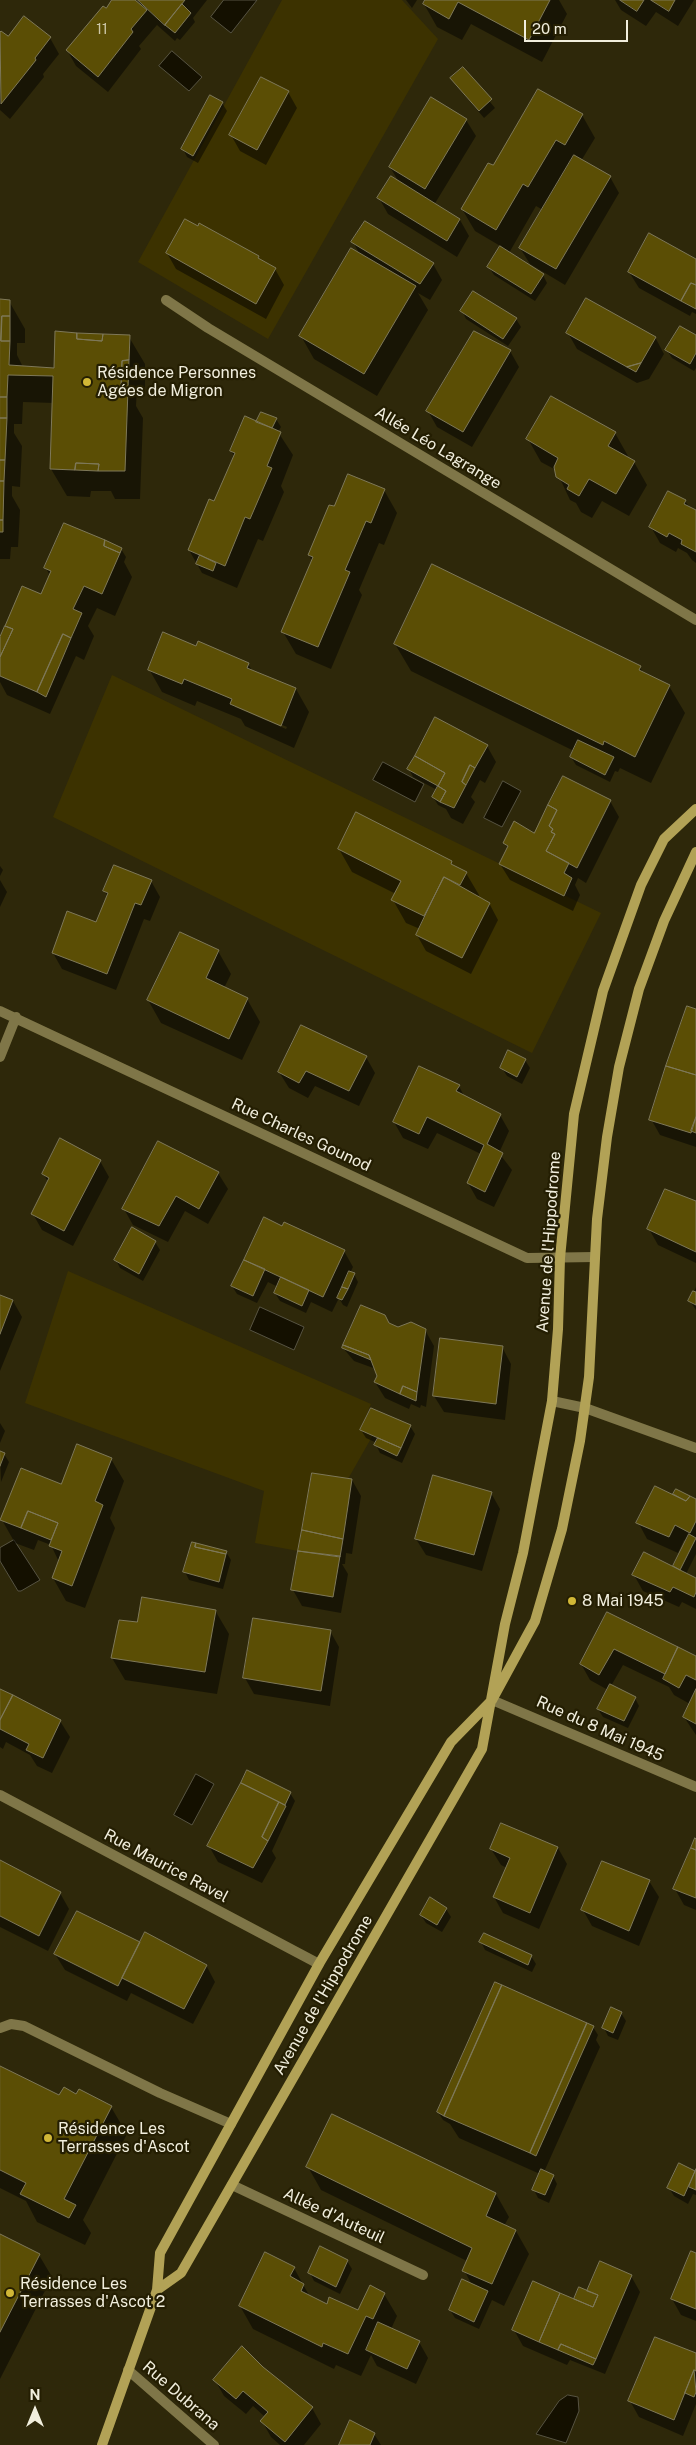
<!DOCTYPE html>
<meta charset="utf-8">
<style>
body{margin:0}
#map{position:relative;width:696px;height:2445px;overflow:hidden;background:#2e280a;font-family:"Public Sans",sans-serif}
canvas{display:block}
.north{position:absolute;left:10px;top:2385px;width:50px;height:50px;-webkit-text-stroke:4px #241e02;paint-order:stroke;rotate:0deg;font-size:14px;font-weight:700;line-height:20px;text-align:center;color:#f1eedd}
.north::after{content:'';display:block;margin:auto;width:18px;height:22px;background:#f1eedd;clip-path:polygon(50% 0,100% 100%,50% 72%,0 100%)}
.scale{position:absolute;left:524px;top:20px;width:104px;height:22px;box-sizing:border-box;border:2px solid #f1eedd;border-top:0;padding-left:6px;font-size:15px;line-height:18px;white-space:nowrap;color:#f1eedd;-webkit-text-stroke:4px #241e02;paint-order:stroke}
</style>
<div id="map">
<canvas width="696" height="2445"></canvas>
<div class="north">N</div>
<div class="scale">20 m</div>
</div>
<script>
const ctx = document.querySelector('canvas').getContext('2d');
ctx.lineJoin = 'round';
function fill(path, color) { ctx.fillStyle = color; ctx.fill(path, 'evenodd'); }
function trace(path, color, width, dash) { ctx.strokeStyle = color; ctx.lineWidth = width; ctx.lineCap = dash ? 'butt' : 'round'; ctx.setLineDash(dash || []); ctx.stroke(path); }
function label(font, color, halo, rows, align = 'center') {
  ctx.font = font + ' "Public Sans",sans-serif'; ctx.lineWidth = 4.5; ctx.setLineDash([]); ctx.textBaseline = 'middle'; ctx.strokeStyle = halo; ctx.fillStyle = color; for (const [text, x, y, turn = 0] of rows) {
    ctx.save(); ctx.translate(x, y); ctx.rotate((+turn || 0) * Math.PI / 180); ctx.textAlign = isNaN(turn) ? turn : align; if (halo) ctx.strokeText(text, 0, 0); ctx.fillText(text, 0, 0); ctx.restore();
  }
}
const green = new Path2D(`
 M282 0H402L438 39 268 339 138 262Z
 M112 675 601 913 532 1053 53 817Z
 M68 1271 371 1404 360 1430 373 1435 348 1479 312 1473 298 1551 255 1543 264 1491 25 1403Z`);
const water = new Path2D(`
 M224 0H257L231 33 211 17Z
 M172 51 202 77 189 91 159 66Z
 M383 762 424 784 415 802 373 780Z
 M503 781 521 791 502 827 484 818Z
 M260 1307 304 1327 294 1350 250 1330Z
 M14 1540 40 1580 21 1591H18L0 1561V1548Z
 M196 1774 214 1784 192 1825 174 1815Z
 M568 2395 578 2397 579 2411 566 2443 536 2434 559 2401Z`);
const shadow = new Path2D(`
 M114 0H133L137 3 139 0H207L193 18 195 22 180 40 177 38 175 41 157 25 139 46 141 49 108 92 76 66 67 50Z
 M406 0H417L412 8Z
 M426 0H559L567 14 542 62 471 24 462 40 437 27 424 4Z
 M615 0H694L678 26 656 12 646 26 621 10Z
 M1 32 8 38H50L59 54 43 74 44 77 10 119 0 110Z
 M463 69 495 108 484 118 451 79Z
 M288 92 297 108 266 165 240 151 231 135Z
 M432 99 466 120 476 136 434 205 460 220 469 236 457 257 388 214 379 198 400 184 390 167Z
 M222 103 227 111 198 163 187 157 183 149Z
 M582 115 595 138 581 161 610 177 619 193 565 285 530 264 520 248 543 210 536 206 509 253 543 275 547 283 535 301 494 275 489 267 502 247 475 231 462 209 493 167Z
 M353 242 433 264 442 280 430 300 418 293 428 310 377 396 314 359 301 336 360 255Z
 M167 253 258 257 261 261 275 269 284 285 266 319 176 269Z
 M696 260V314L692 312 690 316 639 288 629 272Z
 M0 300 9 301 25 329V343H17V355L23 367 56 369 129 337 145 364V387L137 388 136 406 143 418 140 499H115L111 491H91L90 497 67 496 51 469 54 403 23 402 22 424H14V433L22 446 20 487 12 486V496L20 510 18 547H11L10 559H0Z
 M462 311 516 319 521 327 508 346 466 319Z
 M568 333 655 337 664 354 649 379 637 383 577 349Z
 M696 336V368L694 371 672 358 667 350Z
 M510 351 519 367 472 447 437 427 428 411Z
 M276 419 281 427 278 432 293 455 281 486 284 492 263 541 258 539 237 588 202 573 189 550 215 503 234 456 231 451 257 423Z
 M615 433 628 456 627 458 634 462 647 485 629 516 602 501 592 518 581 512 576 503 570 500 556 470 541 462 528 439Z
 M384 490 397 513 384 545 379 543 359 590 362 595 331 669 296 654 283 632 312 561 309 555 335 508Z
 M685 501 690 508 696 511V563L692 560 687 553 678 548 676 552 660 543 651 527Z
 M121 549 126 557 124 562 132 577 115 616 97 608 88 626 94 636 84 660 76 656 50 714 7 695 0 682V641L42 595 50 576 46 568Z
 M395 644 640 667 643 673 669 686 685 713 651 783 620 768 618 772 615 771 610 782 576 765 571 757 574 751 411 671Z
 M197 648 248 664 253 672 296 689 309 712 294 748 245 726 241 719 197 701 195 706 162 692 149 669ZM235 705 287 727 286 729 235 707Z
 M487 746 496 762 485 783 480 780 471 797 475 802 463 824 451 818 446 809 438 805 433 797 437 790 413 777 409 769Z
 M610 801 619 817 586 883 578 878 575 885 580 895 573 911 510 880 500 864 508 849 505 843 534 834Z
 M339 849 451 862 453 866 466 873 479 895 478 897 489 903 498 920 471 974 426 951 417 935 420 929 406 923 393 900 396 894 352 872Z
 M0 866 3 870 0 876Z
 M0 880 7 892 0 907Z
 M151 881 160 897 150 921 144 919 116 990 62 969 53 953 96 923 108 897 104 890Z
 M218 951 231 974 224 988 247 999 260 1022 242 1060 161 1023 148 1000Z
 M696 1010V1147L660 1135 651 1119Z
 M366 1057 375 1073 359 1106 315 1086 308 1098 289 1088 279 1072Z
 M525 1060 530 1068 522 1084 507 1076 502 1068Z
 M459 1086 465 1098 500 1115 509 1131 499 1153 512 1170 494 1207 477 1199 468 1183 481 1154 437 1133 428 1149 403 1138 394 1122Z
 M159 1143 218 1173 228 1189 208 1224 185 1211 168 1242 133 1225 124 1209Z
 M100 1161 109 1177 73 1246 42 1230 33 1214 48 1182 43 1173Z
 M696 1202V1263L658 1245 649 1229Z
 M282 1227 344 1251 353 1267 350 1273 354 1274 358 1282 347 1307 343 1305 339 1298 332 1312 311 1302 306 1313 280 1301 275 1293 278 1287 268 1282 257 1303 237 1294 232 1286Z
 M155 1242 160 1250 143 1281 120 1268 116 1260Z
 M696 1287V1310L690 1301Z
 M0 1296 13 1301 22 1317 0 1371Z
 M389 1324 398 1328 425 1330 434 1346 426 1407 421 1405 420 1408 411 1404 409 1409 385 1398 375 1382 378 1376 376 1369 354 1361 343 1348Z
 M502 1347 511 1364 505 1420 444 1412 434 1396Z
 M0 1423 5 1431 0 1443Z
 M410 1426 415 1434 402 1463 380 1453 376 1445 377 1443 366 1438 361 1430Z
 M0 1452 4 1454 9 1462 1 1482Z
 M111 1459 124 1481 110 1518 115 1528 85 1608 66 1601 53 1578 59 1562 51 1545 38 1540 34 1550 15 1543 2 1520Z
 M352 1480 361 1496 352 1554 346 1553 345 1564H342L348 1574 341 1613 302 1606 293 1590Z
 M676 1490 696 1500V1554L686 1574 696 1579V1609L682 1602 679 1607 643 1591 634 1575 676 1569 674 1566 687 1541 684 1540 678 1553 647 1539 638 1522 673 1496Z
 M491 1493 500 1509 482 1571 426 1555 416 1539Z
 M226 1552 231 1560 223 1589 189 1580 185 1572Z
 M216 1612 229 1634 217 1694 125 1680 112 1658 138 1624Z
 M608 1613 696 1657V1735L684 1717 690 1704 674 1695 669 1687 623 1665 611 1686 635 1698 639 1706 628 1728 603 1717 598 1709 608 1690 590 1680 581 1664Z
 M330 1631 339 1647 330 1706 254 1694 245 1678Z
 M0 1690 60 1721 70 1737 52 1773 37 1766 30 1755 6 1742 3 1749 0 1747Z
 M290 1793 295 1801 272 1851 276 1858 262 1883 218 1862 209 1846Z
 M696 1840V1910L684 1905 675 1889Z
 M558 1848 567 1864 539 1929 503 1913 494 1897 507 1868 501 1865 491 1849Z
 M0 1861 60 1893 69 1909 48 1951 0 1927Z
 M649 1881 659 1897 639 1946 592 1926 583 1910Z
 M446 1909 451 1917 442 1932 426 1923 421 1915Z
 M77 1913 141 1944 206 1965 215 1982 193 2024 131 1993 127 2001 65 1970 55 1954Z
 M481 1942 531 1956 536 1964 532 1972 485 1950Z
 M621 2013 626 2021 618 2040 608 2036 604 2028Z
 M593 2027 598 2035 596 2040 600 2047 544 2172 553 2176 557 2184 549 2203 538 2198 534 2190 540 2174 459 2138 450 2124 443 2120 438 2112Z
 M0 2067 60 2097 77 2095 111 2107 127 2134 83 2220 91 2233 85 2245 37 2222 26 2201 0 2188Z
 M680 2165 696 2173V2195L693 2194 688 2204 674 2196 669 2188Z
 M308 2167 496 2194 509 2217 504 2226 516 2231 529 2254 504 2306 492 2300 479 2329 455 2318 450 2310 472 2285 464 2270 467 2261 321 2190Z
 M0 2235 39 2255 52 2277 0 2379Z
 M696 2255V2321L681 2315 672 2299Z
 M347 2261 352 2269 340 2294 314 2281 310 2273Z
 M294 2268 310 2297 328 2306 359 2312 384 2294 397 2316 391 2329 419 2342 428 2358 416 2384 377 2366 371 2355 361 2376 336 2365 334 2369 253 2329 240 2306Z
 M631 2276 640 2292 605 2374 570 2360 567 2365 523 2346 514 2330Z
 M696 2354V2404L683 2436 639 2417 630 2401Z
 M215 2380 312 2408 321 2424 304 2445H280L271 2437 262 2421 265 2417 253 2406 246 2414 224 2396Z
 M374 2434 381 2445H342Z`);
const building = new Path2D(`
 M112 0H135L147 10 131 29 133 32 98 77 66 50 103 6 106 8Z
 M138 0H185L165 25Z
 M425 0H550L529 40 458 2 449 19 423 4Z
 M620 0H644L637 11Z
 M651 0H675L669 11Z
 M182 4 191 13 175 33 165 25Z
 M24 16 51 37 35 58 36 60 1 104 0 32 1 31 8 36Z
 M463 67 492 99 479 111 450 78Z
 M261 77 289 91 257 150 229 135Z
 M538 89 583 114 565 145 556 140 528 187 523 184 496 230 461 209 488 163 493 165Z
 M210 95 223 102 193 156 181 149Z
 M431 97 467 119 425 189 389 167Z
 M574 155 611 176 556 269 519 248Z
 M391 176 460 219 447 241 377 198Z
 M185 219 198 226 199 223 259 256 258 258 276 268 256 304 166 253Z
 M365 221 434 263 420 284 351 242Z
 M649 233 696 259V285L691 283 681 301 628 272Z
 M500 246 544 274 531 294 487 267Z
 M351 248 416 286 364 374 299 336Z
 M691 283 696 285V309L681 301Z
 M473 291 517 318 503 339 460 311Z
 M586 298 656 337 641 363 627 367 566 333Z
 M0 299 10 300V316H2L1 341H10L9 365 54 368 55 331 77 333V339L102 341 103 334 130 335 129 360 122 361 121 389H128L125 471H98L99 464 76 463 75 470 50 469 53 376 8 375 7 397H0Z
 M2 316H10V341H1Z
 M680 326 696 335V353L690 364 665 350Z
 M474 331 511 350 463 432 426 411Z
 M77 333 103 334 102 341 77 339Z
 M129 360 128 389H121L122 361Z
 M641 363 636 372 627 367Z
 M551 396 616 432 608 446 635 461 616 494 589 479 579 496 567 489 569 485 556 477 554 467 558 458 526 439Z
 M0 397H7V418H0Z
 M261 412 277 418 272 428 256 422Z
 M245 416 281 432 267 466 272 468 250 519 245 517 225 566 188 550 209 499 214 501 235 453 230 451Z
 M0 418H7L5 460H0Z
 M0 460H5L4 481H0Z
 M76 463 99 464 98 471 75 470Z
 M348 474 385 489 371 523 366 521 345 570 350 572 318 647 281 632 313 557 308 555 329 505 334 506Z
 M0 481H4L3 520H0Z
 M668 491 686 500 684 504 696 510V552L681 544 682 540 669 533 667 537 649 527Z
 M0 520H3V532H0Z
 M64 523 105 540 104 546 120 553 102 594 84 586 73 609 82 613 71 638 63 634 37 692 0 676V657L13 629 5 626 22 586 41 594 51 571 44 568Z
 M105 540 122 548 120 553 104 546Z
 M200 555 216 563 213 571 196 564Z
 M432 564 641 666 639 670 670 685 635 757 604 741 603 745 394 644Z
 M5 626 13 629 0 657V637Z
 M163 632 196 646 198 641 249 663 247 668 296 688 281 726 230 704 232 699 184 679 182 684 148 670Z
 M63 634 71 638 46 697 37 692Z
 M435 717 488 745 475 768 470 765 462 782 466 785 454 808 440 802 446 791 438 786 445 773 415 756Z
 M578 740 614 757 605 775 570 757Z
 M415 756 445 773 438 786 407 769Z
 M470 765 475 768 466 785 462 782Z
 M563 776 611 800 577 868 546 851 555 834 551 832 553 829 549 826 557 810 548 805Z
 M438 786 446 791 440 802 432 797Z
 M548 805 557 810 549 826 553 829 551 832 555 834 546 851 569 863 564 873 572 878 564 896 499 864 508 846 503 843 514 821 534 833Z
 M356 812 452 861 451 864 467 872 460 885 444 877 424 916 391 900 401 881 338 849Z
 M114 865 152 880 141 905 135 903 107 974 52 953 67 911 96 922 108 893 103 891Z
 M444 877 490 903 462 958 416 935Z
 M180 932 219 950 206 978 248 998 229 1039 147 1000Z
 M687 1006 696 1009V1075L666 1066Z
 M301 1025 367 1056 349 1091 306 1071 299 1083 278 1072Z
 M508 1050 526 1059 517 1077 500 1068Z
 M419 1066 460 1085 456 1091 501 1114 487 1144 503 1153 485 1192 467 1183 484 1145 427 1117 419 1134 393 1122Z
 M666 1066 696 1075V1117L691 1133 649 1120Z
 M696 1117V1133L691 1131Z
 M60 1138 101 1160 64 1231 31 1214 49 1178 42 1174Z
 M158 1141 219 1172 199 1209 176 1196 159 1226 122 1209Z
 M665 1189 696 1201V1252L647 1229Z
 M264 1217 282 1226 284 1222 345 1250 323 1297 244 1260Z
 M132 1227 156 1241 139 1274 114 1260Z
 M244 1260 265 1269 253 1296 231 1286Z
 M349 1271 355 1273 348 1289 342 1287Z
 M281 1277 309 1290 302 1306 274 1293Z
 M342 1287 348 1289 342 1300 337 1298Z
 M693 1291 696 1292V1305L688 1301Z
 M0 1295 13 1300 0 1334Z
 M361 1305 385 1315 389 1323 398 1327 411 1322 426 1329 417 1392 403 1386 400 1394 374 1382 377 1376 369 1355 343 1345Z
 M440 1338 503 1346 496 1404 433 1396Z
 M343 1345 369 1355 371 1360 342 1348Z
 M403 1386 417 1392 416 1401 400 1394Z
 M371 1408 411 1425 401 1448 360 1430Z
 M378 1438 401 1448 397 1456 374 1445Z
 M77 1444 112 1458 95 1501 103 1505 72 1586 52 1578 62 1551 49 1546 58 1523 28 1511 21 1528 0 1520 21 1468 61 1484Z
 M0 1451 5 1453 0 1466Z
 M312 1473 352 1479 343 1539 302 1530Z
 M433 1475 492 1492 474 1555 415 1539Z
 M655 1486 686 1501 690 1496 696 1499V1521L690 1533 675 1525 669 1537 636 1523Z
 M676 1489 690 1496 686 1501 673 1494Z
 M28 1511 58 1523 51 1540 21 1528Z
 M302 1530 343 1539 340 1557 298 1551Z
 M689 1534 696 1538 680 1570 673 1566Z
 M192 1542 196 1543 195 1547 226 1554 219 1582 183 1572Z
 M196 1543 227 1551 226 1554 195 1547Z
 M298 1551 340 1556 333 1597 291 1590Z
 M644 1552 696 1578V1592L694 1597 673 1587 670 1592 632 1575Z
 M142 1597 216 1610 205 1672 111 1658 119 1620 137 1622Z
 M607 1612 678 1647 665 1674 614 1649 599 1675 580 1664Z
 M253 1618 331 1630 321 1691 243 1678Z
 M678 1647 696 1656V1680L686 1675 679 1688 663 1679Z
 M610 1684 636 1697 624 1721 597 1709Z
 M0 1689 13 1695 0 1720Z
 M696 1689V1724L683 1717Z
 M13 1695 61 1720 43 1758 26 1750 29 1744 0 1729V1720Z
 M247 1770 291 1792 285 1805 241 1783Z
 M241 1783 279 1802 262 1837 268 1841 253 1868 207 1846Z
 M279 1802 286 1806 268 1841 262 1837Z
 M501 1823 558 1847 530 1913 493 1897 510 1858 490 1849Z
 M695 1838 696 1839V1850L691 1848Z
 M691 1848 696 1850V1898L673 1889Z
 M0 1860 61 1892 39 1936 0 1916Z
 M602 1861 650 1880 629 1931 581 1910Z
 M430 1897 447 1908 437 1925 420 1915Z
 M77 1911 140 1942 118 1986 54 1954Z
 M145 1932 207 1965 184 2009 122 1978Z
 M484 1933 532 1955 528 1965 479 1942Z
 M495 1982 502 1985 444 2116 437 2112Z
 M502 1985 587 2023 530 2153 444 2116Z
 M611 2007 622 2012 613 2033 602 2028Z
 M587 2023 594 2026 536 2156 530 2153Z
 M0 2066 59 2095 64 2087 76 2094 79 2089 112 2106 64 2199 76 2205 69 2218 20 2194 26 2183 0 2170Z
 M332 2114 496 2193 486 2216 516 2230 492 2284 462 2271 472 2248 306 2167Z
 M679 2163 695 2171 684 2196 667 2188Z
 M541 2169 554 2175 545 2195 532 2190Z
 M696 2169V2190L689 2187Z
 M0 2234 40 2254 0 2332Z
 M320 2246 348 2260 336 2287 308 2273Z
 M691 2251 696 2253V2309L671 2299Z
 M265 2252 295 2267 290 2276 304 2284 301 2291 327 2304 329 2297 358 2310 370 2285 385 2293 373 2319 366 2316 348 2354 323 2343 322 2347 239 2306Z
 M600 2261 632 2275 596 2359 561 2344 558 2350 539 2342 560 2293 593 2307 598 2295 587 2291Z
 M462 2279 488 2291 474 2322 449 2310Z
 M533 2281 560 2293 539 2342 512 2330Z
 M579 2287 598 2295 593 2307 574 2299Z
 M378 2322 420 2341 407 2369 366 2350Z
 M655 2337 696 2353V2371L694 2370 674 2420 628 2401Z
 M561 2344 596 2359 593 2365 558 2350Z
 M242 2346 263 2367 313 2407 285 2442 260 2421 268 2412 243 2391 236 2399 213 2380Z
 M694 2370 696 2392 694 2397 685 2393Z
 M350 2420 375 2433 370 2445H339Z`);
const lane = new Path2D(`
 M0 2028 11 2024 24 2026 160 2093 231 2124`);
const street = new Path2D(`
 M166 300 208 328 696 620
 M0 1011 527 1258 595 1257
 M0 1057 16 1017
 M552 1401 585 1408 696 1448
 M492 1700 696 1787
 M0 1795 319 1964
 M232 2185 423 2275
 M128 2370 214 2445`);
const secondary = new Path2D(`
 M157 2290 181 2273 482 1749 505 1624 523 1553 552 1401 558 1329 560 1258 574 1114 603 991 641 885 664 839 696 809
 M102 2445 157 2290 160 2253 319 1964 451 1742 492 1700 535 1621 562 1529 580 1441 589 1377 597 1219 607 1137 619 1067 639 989 664 921 696 852`);
const markers = [
 [87,382,5,"#d1b736"],
 [572,1601,5,"#d1b736"],
 [48,2138,5,"#d1b736"],
 [10,2293,5,"#d1b736"]
];
const numberNames = [
 ["11",102,30]
];
const poiNames = [
 ["Résidence Personnes",97,373],
 ["Agées de Migron",97,391],
 ["8 Mai 1945",582,1601],
 ["Résidence Les",58,2129],
 ["Terrasses d'Ascot",58,2147],
 ["Résidence Les",20,2284],
 ["Terrasses d'Ascot 2",20,2302]
];
const streetNames = [
 ["Allée Léo Lagrange",438,448,31],
 ["Rue Charles Gounod",301,1135,25],
 ["Avenue de l'Hippodrome",549,1242,-86],
 ["Rue du 8 Mai 1945",600,1729,24],
 ["Rue Maurice Ravel",166,1866,28],
 ["Avenue de l'Hippodrome",323,1995,-60],
 ["Allée d'Auteuil",334,2216,25],
 ["Rue Dubrana",181,2396,41]
];
fill(green, '#3c3200');
fill(water, '#141000');
trace(water, '#565342', 1);
fill(shadow, '#0007');
fill(building, '#5b4e05');
trace(building, '#7e7859', 1);
trace(lane, '#7f7648', 10);
trace(street, '#7f7648', 10);
trace(secondary, '#b2a256', 10);
for (const [x, y, r, color] of markers) { const dot = new Path2D(); dot.arc(x, y, r, 0, 2 * Math.PI); ctx.fillStyle = color; ctx.fill(dot); trace(dot, '#241e02', 2); }
label('14px', '#ccc6a7', null, numberNames);
label('16px', '#f1eedd', '#241e02', poiNames, 'left');
label('16px', '#f1eedd', '#241e02', streetNames);
</script>
